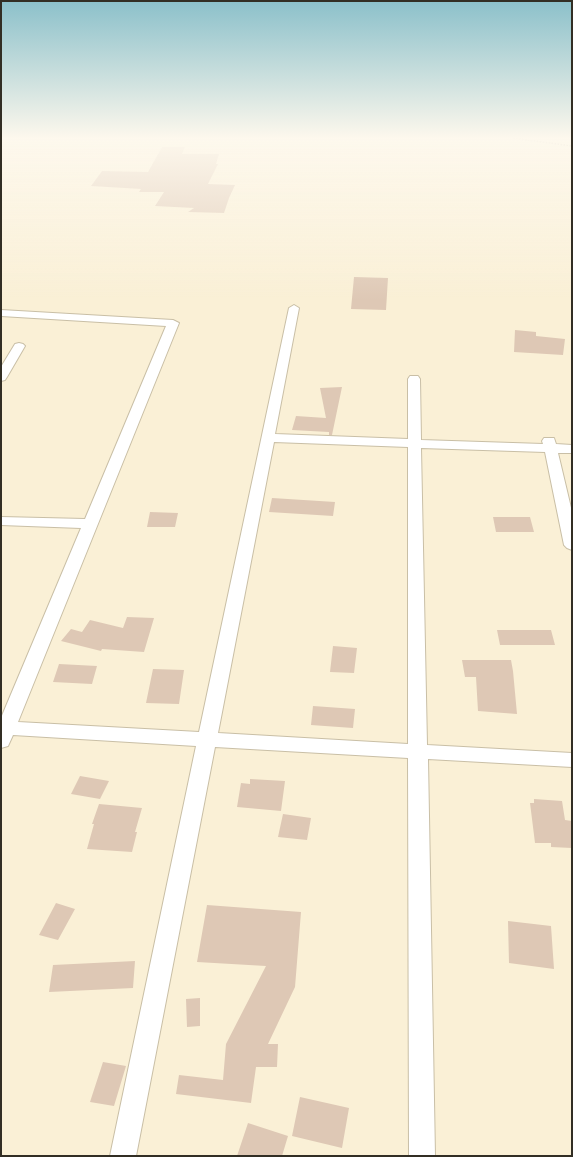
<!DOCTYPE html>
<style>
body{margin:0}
#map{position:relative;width:573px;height:1157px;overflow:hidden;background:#faf0d6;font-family:"IBM Plex Serif",serif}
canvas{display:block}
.frame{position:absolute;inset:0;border:2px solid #322e24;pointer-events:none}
</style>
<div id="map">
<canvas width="573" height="1157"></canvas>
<div class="frame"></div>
</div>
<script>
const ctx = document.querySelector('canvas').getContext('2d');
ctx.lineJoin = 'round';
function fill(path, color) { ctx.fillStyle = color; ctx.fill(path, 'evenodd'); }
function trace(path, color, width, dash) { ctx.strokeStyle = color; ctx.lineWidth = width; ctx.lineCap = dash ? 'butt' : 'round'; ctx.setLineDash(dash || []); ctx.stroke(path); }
const building = new Path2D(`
 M162 147H185L182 154H219L216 164H218L208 184 235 185 229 198 224 213 188 212 194 208 155 206 164 192H139L141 189 91 186 102 171 148 172Z
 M354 277 388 278 386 310 351 309Z
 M515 330 536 332V336L565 339 563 355 514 352Z
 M342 387 332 435H329V432L292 430 296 416 326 418 320 388Z
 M272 498 335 502 333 516 269 512Z
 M150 512 178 513 175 527H147Z
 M493 517H530L534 532H496Z
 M127 617 154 618 144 652 102 649 101 651 61 641 71 629 82 632 90 620 123 628Z
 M497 630H551L555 645H500Z
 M333 646 357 648 354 673 330 672Z
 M462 660H511L513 671 517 714 478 711 476 677H465Z
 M59 664 97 666 92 684 53 682Z
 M153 669 184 670 179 704 146 703Z
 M313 706 355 709 353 728 311 725Z
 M80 776 109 781 100 799 71 794Z
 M250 779 285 781 281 811 237 807 241 783 250 784Z
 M534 799 562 801 565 820 572 821V848L551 847V843H535L530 803H534Z
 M99 804 142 808 135 832H137L132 852 87 849 94 824H92Z
 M283 814 311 818 307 840 278 837Z
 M56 903 75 909 58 940 39 935Z
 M207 905 301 912 295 987 268 1044H278L277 1067H256L251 1103 176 1094 179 1075 223 1080 226 1044 266 966 197 962Z
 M508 921 551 926 554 969 509 963Z
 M135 961 133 988 49 992 53 965Z
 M200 998V1026L187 1027 186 999Z
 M103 1062 126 1066 114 1106 90 1102Z
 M300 1097 349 1108 342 1148 292 1136Z
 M248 1123 288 1136 282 1156H237Z`);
const path = new Path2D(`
 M513 138 572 146`);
const minor = new Path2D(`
 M294 305 299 308 275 434 408 439V379L410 376H418L420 379 421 440 543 444 542 441 544 438H554L556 444 572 445V453H558L572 512V550L567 548 564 545 545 452 421 448 427 745 572 753V767L428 759 435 1156H409L408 758 215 747 136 1156H110L196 746 13 735 8 746 1 748V718L81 528 1 525V517L85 519 166 326 1 316V310L173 320 179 323 18 722 199 732 289 308ZM274 442 408 447V744L218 733Z
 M19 343 23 344 25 346 7 377 5 380 1 381V367L15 344Z`);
fill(building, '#dec8b5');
trace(minor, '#c9bfa6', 2);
trace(path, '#9b9482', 1.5, [1.5, 1.5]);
fill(minor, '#fff');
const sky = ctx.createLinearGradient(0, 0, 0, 300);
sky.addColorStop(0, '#8bc0ca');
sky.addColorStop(0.46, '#fdf8ed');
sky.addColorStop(1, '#fdf8ed00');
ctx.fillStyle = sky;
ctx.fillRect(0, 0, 573, 300);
</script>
